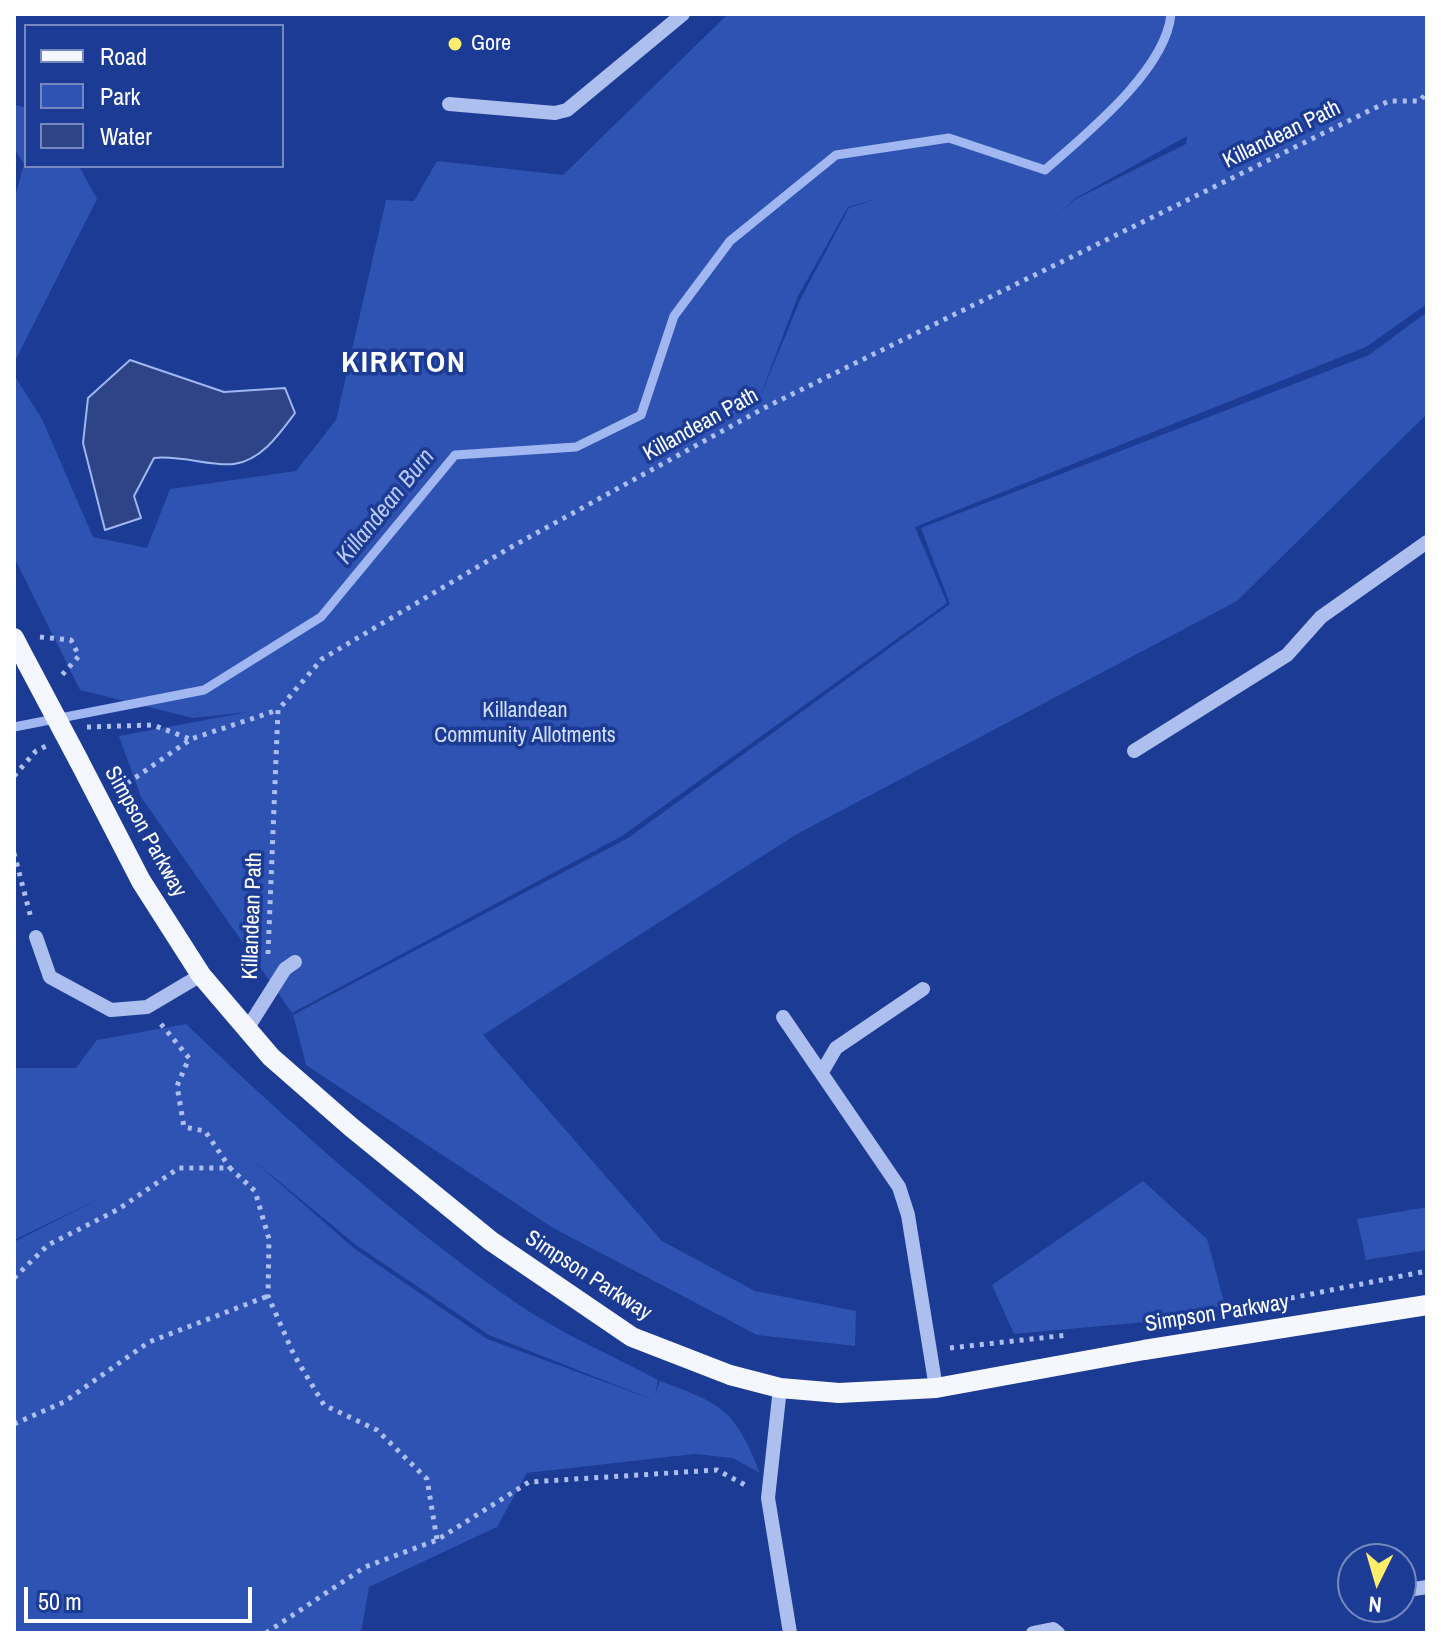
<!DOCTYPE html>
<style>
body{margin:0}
#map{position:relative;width:1441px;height:1647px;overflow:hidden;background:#1b3b94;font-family:"Archivo Narrow",sans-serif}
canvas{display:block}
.frame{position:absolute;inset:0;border:16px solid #fff;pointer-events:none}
.legend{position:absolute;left:24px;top:24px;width:260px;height:144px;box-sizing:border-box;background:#1b3b94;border:2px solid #7689bf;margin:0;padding:10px 14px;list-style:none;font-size:24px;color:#fff}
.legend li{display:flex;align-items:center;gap:16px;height:40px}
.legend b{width:40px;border:2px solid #7689bf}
.north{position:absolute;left:1337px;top:1543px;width:80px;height:80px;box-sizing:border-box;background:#1b3b94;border:2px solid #7689bf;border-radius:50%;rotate:185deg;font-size:22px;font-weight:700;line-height:32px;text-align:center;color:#fff}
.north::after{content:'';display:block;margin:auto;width:28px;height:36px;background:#ffee6b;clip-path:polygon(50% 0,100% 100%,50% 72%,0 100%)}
.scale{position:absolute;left:24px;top:1587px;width:228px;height:36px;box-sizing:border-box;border:4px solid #fff;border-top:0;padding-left:10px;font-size:24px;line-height:28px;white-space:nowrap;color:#fff;-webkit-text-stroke:6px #1b3b94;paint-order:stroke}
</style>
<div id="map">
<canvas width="1441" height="1647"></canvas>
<div class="frame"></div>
<ul class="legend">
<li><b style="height:10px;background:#f5f7ff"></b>Road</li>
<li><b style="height:22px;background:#2e53b2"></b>Park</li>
<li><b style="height:22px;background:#2d4487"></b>Water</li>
</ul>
<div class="north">N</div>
<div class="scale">50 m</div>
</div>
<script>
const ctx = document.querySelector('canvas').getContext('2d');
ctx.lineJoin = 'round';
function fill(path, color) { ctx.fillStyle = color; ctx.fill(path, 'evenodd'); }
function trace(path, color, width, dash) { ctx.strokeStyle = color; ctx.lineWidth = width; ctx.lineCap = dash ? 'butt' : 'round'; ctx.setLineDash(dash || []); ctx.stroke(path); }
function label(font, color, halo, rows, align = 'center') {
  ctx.font = font + ' "Archivo Narrow",sans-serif'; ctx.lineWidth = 7; ctx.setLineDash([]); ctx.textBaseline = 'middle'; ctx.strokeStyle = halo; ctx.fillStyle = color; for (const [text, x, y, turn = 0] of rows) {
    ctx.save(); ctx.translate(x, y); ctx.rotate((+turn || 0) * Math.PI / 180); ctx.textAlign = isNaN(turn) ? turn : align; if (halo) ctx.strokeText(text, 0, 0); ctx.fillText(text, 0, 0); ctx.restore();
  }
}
const green = new Path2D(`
 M728 14H1427V304L1366 347 915 527 947 603 622 836 292 1013 141 797 119 736 248 712 193 718 80 690 14 557V375L42 419 93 537 147 548 170 489 296 471 336 420 386 200 414 201 437 161 563 175ZM1187 136 1186 144 1074 200 1056 217 1074 199ZM876 199 849 208 801 298 759 399 798 296 848 207Z
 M14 105 26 107V166H79L97 199 14 363V201L24 164 14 148Z
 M1427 312V414L1237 601 797 834 483 1035 662 1241 755 1291 856 1311 855 1346 757 1335 553 1228 306 1065 293 1015 628 838 950 604 921 528 1369 355Z
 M186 1024C291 1124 399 1222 519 1305 562 1334 613 1356 658 1380L655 1395 660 1381C723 1404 735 1410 760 1473L733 1458 694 1454 527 1473 497 1527 369 1587 361 1633H14V1242L103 1197 14 1240V1068H76L97 1040ZM253 1160 356 1245 489 1335 654 1400 487 1339 355 1249Z
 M1143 1181 1207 1239 1225 1305 1156 1321 1014 1334 992 1285Z
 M1427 1207V1250L1366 1260 1357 1219Z`);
const water = new Path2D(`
 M130 360 224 392 285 388 295 413C280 433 262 460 234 464 212 467 182 455 154 458L134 496 141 518 105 530 83 443 88 398Z`);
const stream = new Path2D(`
 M14 727 204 690 321 617 455 455 576 447 641 415 674 316 730 241 836 155 949 138 1045 170C1086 134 1166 70 1171 14`);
const path = new Path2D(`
 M40 637 71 640 79 656 62 675
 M87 727 153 725 190 739
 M14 776 36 751 46 746
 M119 789 191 739 278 710
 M14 853 31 918
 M268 954 278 710 322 659 513 546 766 407 1389 101H1420L1427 92
 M161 1024 189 1058 177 1086 184 1127 205 1131 230 1168
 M14 1278 48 1245 117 1210 179 1168H230L255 1191 269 1239 268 1296 294 1355 324 1405 377 1430 427 1479 437 1540
 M1271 1302 1427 1271
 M950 1348 1068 1335
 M14 1424 64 1402 149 1342 268 1296
 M266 1633 365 1567 437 1540 529 1482 717 1470 747 1486`);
const minor = new Path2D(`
 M449 104 555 113 567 110 683 14
 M1134 751 1287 655 1321 617 1427 542
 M36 937 50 977 111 1010 147 1007 201 975
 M783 1017 899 1187 908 1215 936 1388
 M247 1029 285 969 295 962
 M822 1072 836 1048 923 989
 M780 1388 768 1498 790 1633
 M1401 1591 1427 1587
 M1033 1633 1053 1629 1058 1633`);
const major = new Path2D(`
 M14 638 27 663
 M79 761 141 881 201 975 271 1057 351 1127 491 1241 632 1337 730 1375 780 1388 839 1393 936 1388 1144 1350 1427 1305`);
const majorBridge = new Path2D(`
 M27 663 79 761`);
const markers = [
 [455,44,8,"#ffee6b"]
];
const poiNames = [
 ["Gore",471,44]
];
const streetNames = [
 ["Killandean Path",1282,135,-26],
 ["Killandean Path",701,425,-29],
 ["Simpson Parkway",145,832,61],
 ["Killandean Path",253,916,-88],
 ["Simpson Parkway",588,1276,33],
 ["Simpson Parkway",1217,1314,-9]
];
const parkNames = [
 ["Killandean",525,711],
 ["Community Allotments",525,736]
];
const waterNames = [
 ["Killandean Burn",386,507,-51]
];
const districtNames = [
 ["KIRKTON",404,364]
];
fill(green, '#2e53b2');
fill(water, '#2d4487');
trace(water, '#a0b7f1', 2);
trace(stream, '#a0b7f1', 9);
trace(path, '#adbfef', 5, [4, 6]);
trace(minor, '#adbfef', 14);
trace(major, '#f5f7ff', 20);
trace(majorBridge, '#f5f7ff', 20);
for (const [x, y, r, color] of markers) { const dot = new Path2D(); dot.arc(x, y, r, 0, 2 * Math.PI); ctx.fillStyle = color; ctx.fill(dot); trace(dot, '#1b3b94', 3); }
label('22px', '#fff', '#1b3b94', poiNames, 'left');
label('22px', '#fff', '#1b3b94', streetNames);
label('22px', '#d3defb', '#1b3b94', parkNames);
label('italic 24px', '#b9caf6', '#1b3b94', waterNames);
ctx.letterSpacing = '2px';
label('bold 30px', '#fff', '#1b3b94', districtNames);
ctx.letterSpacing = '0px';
</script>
